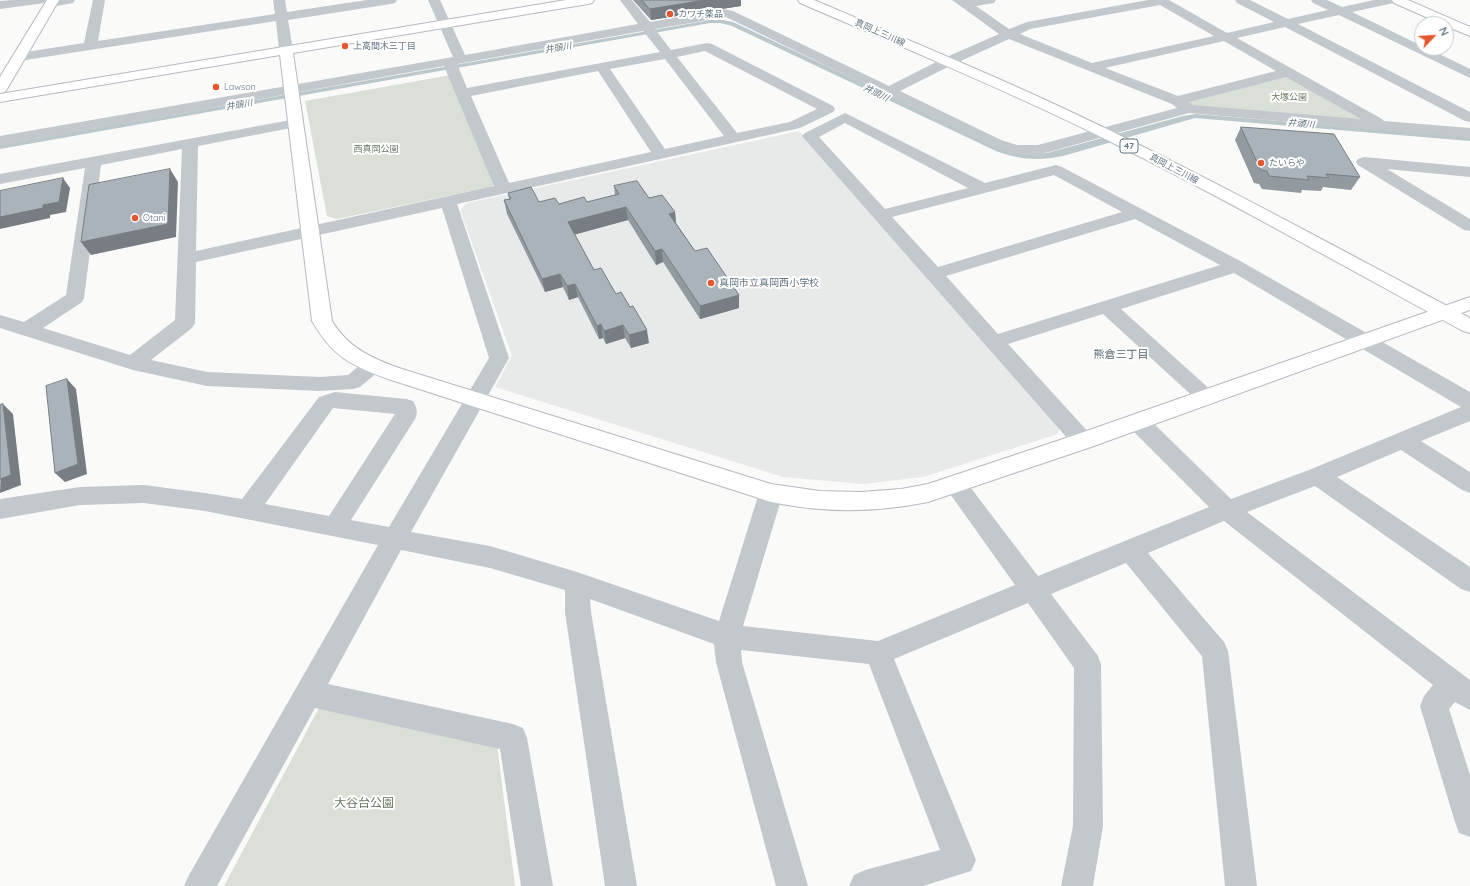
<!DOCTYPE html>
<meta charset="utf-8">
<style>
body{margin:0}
#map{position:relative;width:1470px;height:886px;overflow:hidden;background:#fafaf8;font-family:Quicksand,sans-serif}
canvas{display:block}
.north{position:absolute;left:1414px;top:16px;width:40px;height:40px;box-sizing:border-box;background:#fff;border:1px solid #c1c8cd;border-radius:50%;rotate:65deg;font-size:11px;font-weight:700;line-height:16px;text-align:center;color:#657683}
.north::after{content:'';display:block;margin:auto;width:14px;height:18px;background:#e4572e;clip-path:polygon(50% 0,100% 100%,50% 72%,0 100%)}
</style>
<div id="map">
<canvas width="1470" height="886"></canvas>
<div class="north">N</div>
</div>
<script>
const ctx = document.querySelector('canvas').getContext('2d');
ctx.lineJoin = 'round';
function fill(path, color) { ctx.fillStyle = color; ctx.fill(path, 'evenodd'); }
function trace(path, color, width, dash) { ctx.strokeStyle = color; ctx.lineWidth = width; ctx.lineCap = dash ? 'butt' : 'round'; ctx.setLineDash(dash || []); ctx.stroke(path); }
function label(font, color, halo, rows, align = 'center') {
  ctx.font = font + ' Quicksand,"Noto Sans JP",sans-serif'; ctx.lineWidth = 4; ctx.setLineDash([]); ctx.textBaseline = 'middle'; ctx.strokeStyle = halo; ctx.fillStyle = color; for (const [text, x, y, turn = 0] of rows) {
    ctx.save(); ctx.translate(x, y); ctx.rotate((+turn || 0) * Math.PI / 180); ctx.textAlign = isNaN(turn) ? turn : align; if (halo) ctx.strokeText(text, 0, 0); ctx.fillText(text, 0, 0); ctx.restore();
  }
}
const built = new Path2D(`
 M799 131 1060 422 1058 434 923 477 863 484 783 477 495 387 512 356 460 210 467 203Z`);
const green = new Path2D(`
 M451 75 496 183 490 187 337 219 327 216 305 101Z
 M1285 77 1295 79 1361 117 1356 121 1188 105 1191 100Z
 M319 708 497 745 515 886H224Z`);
const water = new Path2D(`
 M716 19 733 22 1000 148 1038 154 1047 153 1183 116 1196 114 1470 137V141L1195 118 1063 156C1038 161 1020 160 996 151L732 26 720 23H710L0 149V145Z`);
const street = new Path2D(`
 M12 0H75L73 3 51 7 47 6 45 3 0 9V1Z
 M93 0H105L98 41 275 14 273 0H285L287 12 367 0H397L395 3 391 4 288 20 293 50 291 53H281L279 50 276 21 19 61 14 60 12 57 14 54 19 53 84 43Z
 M428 0H440L465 55 638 24 620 0H632L650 22 723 9 733 11 889 86 942 59 999 34 952 0H996L994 3 976 6 1009 29 1027 22 1148 0H1169L1227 33 1274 22 1237 3 1235 0H1250L1288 19 1328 10 1313 3 1311 0H1327L1342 7 1374 0H1396L1394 3 1352 12 1422 46V48H1427L1470 69V78L1339 15 1298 24 1470 112V122L1465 121 1285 27 1237 38 1382 119 1384 121 1470 128V138L1189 113 1038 155H1015L991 146 726 17 655 29 671 50 707 43 712 44 833 106 835 109 833 112 800 128 457 204 509 358 411 532 490 546 577 572 719 621 759 493 763 486 771 484 779 486 783 493 743 626 878 641 1015 585 948 491 945 485 948 479 956 476 964 479 1038 576 1209 507 1130 428 1127 422 1130 416 1138 414 1146 416 1231 499 1309 470 1461 407 1234 273 1121 309 1214 393 1217 398 1214 403 1207 406 1200 403 1103 314 1008 344 1091 435 1094 441 1091 447 1083 449 1075 447 802 136 805 133 845 113 985 183 1056 165 1062 167 1242 262 1470 392V421L1421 441 1470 472V493L1462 490 1401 450 1337 477 1470 567V592L1461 589 1315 486 1247 512 1470 680V710L1455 702 1449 709 1470 775V837L1459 833 1455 822 1420 706 1424 696 1433 685 1224 521 1148 553 1224 642 1228 651 1257 886H1225L1202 656 1126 563 1051 594 1098 656 1101 665 1103 826 1093 886H1061L1073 826 1074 668 1028 603 894 659 976 860 971 871 923 886H849L854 875 865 870 940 850 869 664 741 650 742 662 808 886H776L716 662 714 644 590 599 591 612 637 886H605L565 612V590L490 568 401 550 328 684 513 724 523 728 527 738 553 886H521L500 749 315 708 217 886H184L189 875 378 545 205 511 144 503 80 505 0 519V499L80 487 144 485 205 493 242 499 319 397 335 392 406 399 413 401C417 408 418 412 415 419L351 520 389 527 489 358 442 208 196 262 195 323 192 328 151 360 207 372 320 377 348 375 365 361 372 359 379 361 382 366 379 371 360 387 353 389 320 391 207 386 133 370 0 328V315L24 322 66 295 85 168 0 184V174L296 119 301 120 303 123 301 126 198 146 196 251 494 186 444 66 0 146V136L453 57ZM1160 5 1214 36 1092 63 1020 34 1030 29ZM643 31 660 52 467 88 457 64ZM1009 39 1172 104 1177 108 1038 145H1017L1001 140 900 91 952 65ZM1224 41 1276 71 1178 96 1105 68ZM705 51 817 109 790 122 737 133 677 57ZM665 59 724 136 665 149 610 69ZM598 71 651 152 509 183 471 96ZM1286 77 1361 119 1193 105 1189 102ZM845 123 968 188 885 209 819 137ZM182 149 175 320 130 355 43 328 82 302 84 298 101 165ZM1054 175 1122 212 938 267 892 217ZM1135 219 1220 265 998 334 946 276ZM333 408 395 414 329 516 265 504Z
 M1364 157 1470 167V177L1387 169 1470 219V231L1464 230 1358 165 1356 162 1358 159Z`);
const secondary = new Path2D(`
 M47 0H59L7 89 5 92 0 93V77Z
 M566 0H594L592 3 588 4 293 53 332 321C348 348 373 359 402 369L771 484 820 491 861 492 901 489 928 484 1075 435 1470 297V310L1091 447 928 502C893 509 856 512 820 509 804 508 787 505 771 502L388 379C350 365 333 357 312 321L280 55 0 102V94Z
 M1392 0H1408L1470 27V36L1446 26V24H1442L1394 3Z`);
const primary = new Path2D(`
 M798 0H814C913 42 1013 83 1109 130 1231 189 1350 255 1470 318V333L1463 331C1342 265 1222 197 1099 136 1001 88 900 46 800 3Z`);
const wall = new Path2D(`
 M633 0H741V6L651 20Z
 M1241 127 1360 177 1351 190 1323 187 1321 191 1302 190 1301 193 1262 189 1259 184 1254 183 1235 140Z
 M614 186 649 198 675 212 676 223 695 251 739 295V308L700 319 663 262 656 265 628 220 574 234 594 270 616 294 649 343 631 348 625 338 606 344 603 338 599 339 578 297 569 300 563 287 545 292 507 214 504 200 509 199 508 193 539 202 559 204 587 202 615 195Z`);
const shadedWall = new Path2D(`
 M705 0H741V6L651 20 650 9Z
 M170 169 178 182 176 237 91 255 81 242Z
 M63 178 70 188 66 212 50 215V218L0 229V217L43 205Z
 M626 207 628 220 570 236 568 222Z
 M675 212 676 226 669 214Z
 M662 249 663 262 656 265 655 251Z
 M560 274 563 287 545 292 542 279Z
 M575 284 578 297 569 300 567 286Z
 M739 295V308L700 319V306Z
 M601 324 603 338 599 339 597 326Z
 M623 325 625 338 606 344 604 331Z
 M647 330 649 343 631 348 629 335Z
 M67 379 76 389 87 474 65 482 55 473Z
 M3 404 13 414 21 485 0 493Z`);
const building = new Path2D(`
 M642 0H705L650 9Z
 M1241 127 1334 134 1360 177 1326 174 1329 178 1307 176 1309 180 1269 176 1267 171 1261 170Z
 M170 169 168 224 81 242 89 185Z
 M63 178 59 202 43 205V208L0 217V191Z
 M637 181 649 198 662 195 675 212 669 214 695 251 707 248 739 295 700 306 662 249 655 251 626 207 568 222 594 270 601 268 616 294 621 292 630 307 633 306 647 330 629 335 623 325 604 331 601 324 597 326 575 284 567 286 560 274 542 279 504 200 511 199 508 193 531 187 539 202 555 198 559 204 584 197 587 202 619 194 614 186Z
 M67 379 78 464 55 473 46 386Z
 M3 404 11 475 0 479V405Z`);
const markers = [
 [670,14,4,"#e4572e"],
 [345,46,4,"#e4572e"],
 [216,87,4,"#e4572e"],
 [1261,163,4,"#e4572e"],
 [135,218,4,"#e4572e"],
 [711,283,4,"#e4572e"]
];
const farPoinames = [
 ["カワチ薬品",678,14],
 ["上高間木三丁目",353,46],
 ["Lawson",224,87],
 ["たいらや",1269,163],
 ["Otani",143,218]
];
const farStreetnames = [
 ["真岡上三川線",880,33,24],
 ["真岡上三川線",1174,169,28]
];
const farWaternames = [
 ["井頭川",558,48,-10],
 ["井頭川",876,93,26],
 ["井頭川",239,105,-10],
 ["井頭川",1301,124,5]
];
const farParknames = [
 ["大塚公園",1289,97],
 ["西真岡公園",376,149]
];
const shields = [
 [1129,146,18]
];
const shieldNames = [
 ["47",1129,146]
];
const poiNames = [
 ["真岡市立真岡西小学校",719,283]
];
const neighbourhoodNames = [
 ["熊倉三丁目",1121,355]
];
const nearParknames = [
 ["大谷台公園",364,803]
];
fill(built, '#e8e9e9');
fill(green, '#dadfd7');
fill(water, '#bbc7cb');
trace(secondary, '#b3babf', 2);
trace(primary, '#b5babe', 2);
fill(street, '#c3c8cc');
fill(secondary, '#fff');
fill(primary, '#fff');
fill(wall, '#929a9f');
fill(shadedWall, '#777d82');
fill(building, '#aab3b9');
trace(building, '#777d82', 1);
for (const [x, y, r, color] of markers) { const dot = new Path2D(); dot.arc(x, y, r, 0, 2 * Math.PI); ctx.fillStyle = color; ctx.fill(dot); trace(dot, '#fff', 1.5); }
label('9px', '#657683', '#fff', farPoinames, 'left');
label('9px', '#657683', '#fff', farStreetnames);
label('italic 9px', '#60757c', '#fff', farWaternames);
label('9px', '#687a64', '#fff', farParknames);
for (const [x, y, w] of shields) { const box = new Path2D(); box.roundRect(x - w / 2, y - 7, w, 14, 3); ctx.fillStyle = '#fff'; ctx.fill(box); trace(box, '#657683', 1); }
label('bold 9px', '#657683', null, shieldNames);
label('10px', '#657683', '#fff', poiNames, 'left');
label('11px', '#57646e', '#fff', neighbourhoodNames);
label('12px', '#687a64', '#fff', nearParknames);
</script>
